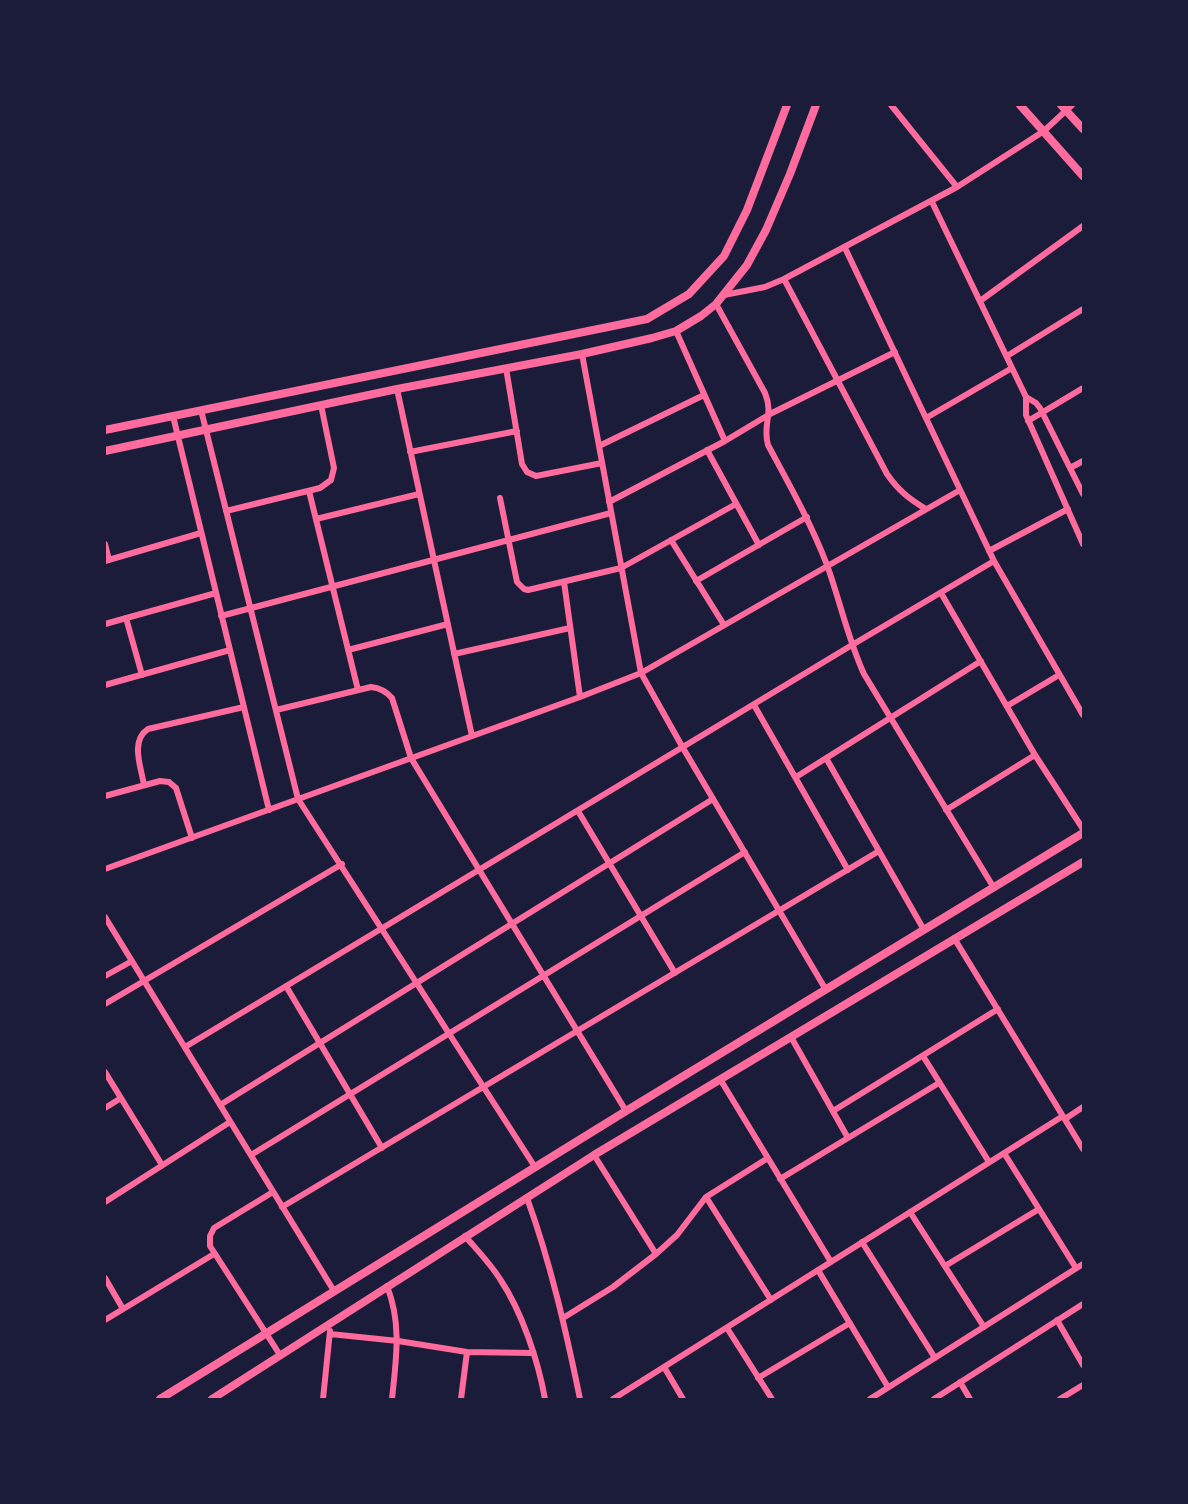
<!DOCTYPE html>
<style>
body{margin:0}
#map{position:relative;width:1188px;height:1504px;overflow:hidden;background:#1b1b3a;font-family:Jost,sans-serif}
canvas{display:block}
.frame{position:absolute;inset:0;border:106px solid #1b1b3a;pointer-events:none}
</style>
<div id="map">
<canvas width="1188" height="1504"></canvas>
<div class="frame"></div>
</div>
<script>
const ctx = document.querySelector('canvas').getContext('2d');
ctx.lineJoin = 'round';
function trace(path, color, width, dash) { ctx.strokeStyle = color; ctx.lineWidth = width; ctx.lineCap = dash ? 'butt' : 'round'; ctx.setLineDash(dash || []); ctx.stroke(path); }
const minor = new Path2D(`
 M891 105 957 187
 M932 202 1026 397V415L1083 544
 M845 248 994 561 1083 715
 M784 279 887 474C898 490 909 499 926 509
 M724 295 765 287 784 279 957 187 1044 131 1072 105
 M980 301 1083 226
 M716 304 765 393C774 415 762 424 768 445 789 484 811 523 827 565 840 601 848 639 864 674L994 888
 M676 331 725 441
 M582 354 641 673 683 748 826 990
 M1007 356 1083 309
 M506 368 522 464 527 472 536 476 602 463
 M397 389 472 736
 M1026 397 1036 403 1040 408 1083 494
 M201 410 298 799 535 1167
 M173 416 269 810
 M926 418 1012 368
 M1028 421 1083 388
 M599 446 704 395
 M707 450 759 545
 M410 452 517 431
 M1070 468 1083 461
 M309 491 358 690
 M500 498 517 582 524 589 528 590 621 568 736 504
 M609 502 725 441 770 414 895 352
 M226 511 320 488 331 480 334 468 321 405
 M316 519 419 494
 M671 540 724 625
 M105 544 109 560
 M989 551 1068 509
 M105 561 201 533
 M696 581 807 517
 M564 582 580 697
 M941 593 1035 755 1083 829
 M221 616 611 513
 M126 618 142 675
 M105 624 216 593
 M348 650 448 624
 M454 654 570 628
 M105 685 230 650
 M754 705 848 870
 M1007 706 1059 675
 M276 710 371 687C380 688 386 691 392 698L411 758 626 1111
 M826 758 924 930
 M796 777 981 661
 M144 785C141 767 130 741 148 729L244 707
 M105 796 160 781 169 782 176 788 192 838
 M946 810 1035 755
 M578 811 675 973
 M105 869 580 697 641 673 960 490
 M105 917 334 1291
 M954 938 1083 1149
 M105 976 132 961
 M286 986 382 1148
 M105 1004 342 864
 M791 1037 848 1138
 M185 1047 852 645 994 561
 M923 1056 989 1162
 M105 1072 162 1165
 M720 1079 831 1262
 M220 1105 713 799
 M105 1108 121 1098
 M833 1111 998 1009
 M1065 1119 1083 1107
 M1004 1153 1076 1268
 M251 1155 745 852
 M594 1155 656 1254
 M780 1179 939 1083
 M273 1192 214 1228 210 1236V1246L280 1355
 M706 1197 771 1300
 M527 1198C551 1264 566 1331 580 1399
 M105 1202 230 1122
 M282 1207 879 851
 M910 1212 984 1327
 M465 1236C477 1250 490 1263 500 1279 522 1312 538 1360 545 1399
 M862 1242 935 1358
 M945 1266 1039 1209
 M818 1270 888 1387
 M105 1278 123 1309
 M387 1286C402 1324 396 1360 392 1399
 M563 1318 613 1287 656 1254 677 1235 706 1197 768 1158
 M105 1320 214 1254
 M1057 1320 1083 1365
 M727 1328 772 1399
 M330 1334 398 1341 467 1352 532 1353
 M664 1367 683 1399
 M758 1378 850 1323
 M960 1382 970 1399
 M323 1399 330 1331
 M461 1399 467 1352
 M613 1399 1063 1116
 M870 1399 1083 1264
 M934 1399 1083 1304
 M1060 1399 1083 1385`);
const tertiary = new Path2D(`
 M1020 105 1083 176
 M1061 105 1083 129
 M105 430 647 319 689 294 724 256 747 210 787 105
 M105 451 397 389 582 354 652 338 676 331 701 316 716 304 747 265 766 230 790 174 816 105
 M160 1399 626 1111 1083 833
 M212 1399 594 1155 1083 862`);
trace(minor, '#ff6b9d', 6);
trace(tertiary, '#ff6b9d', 8);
</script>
